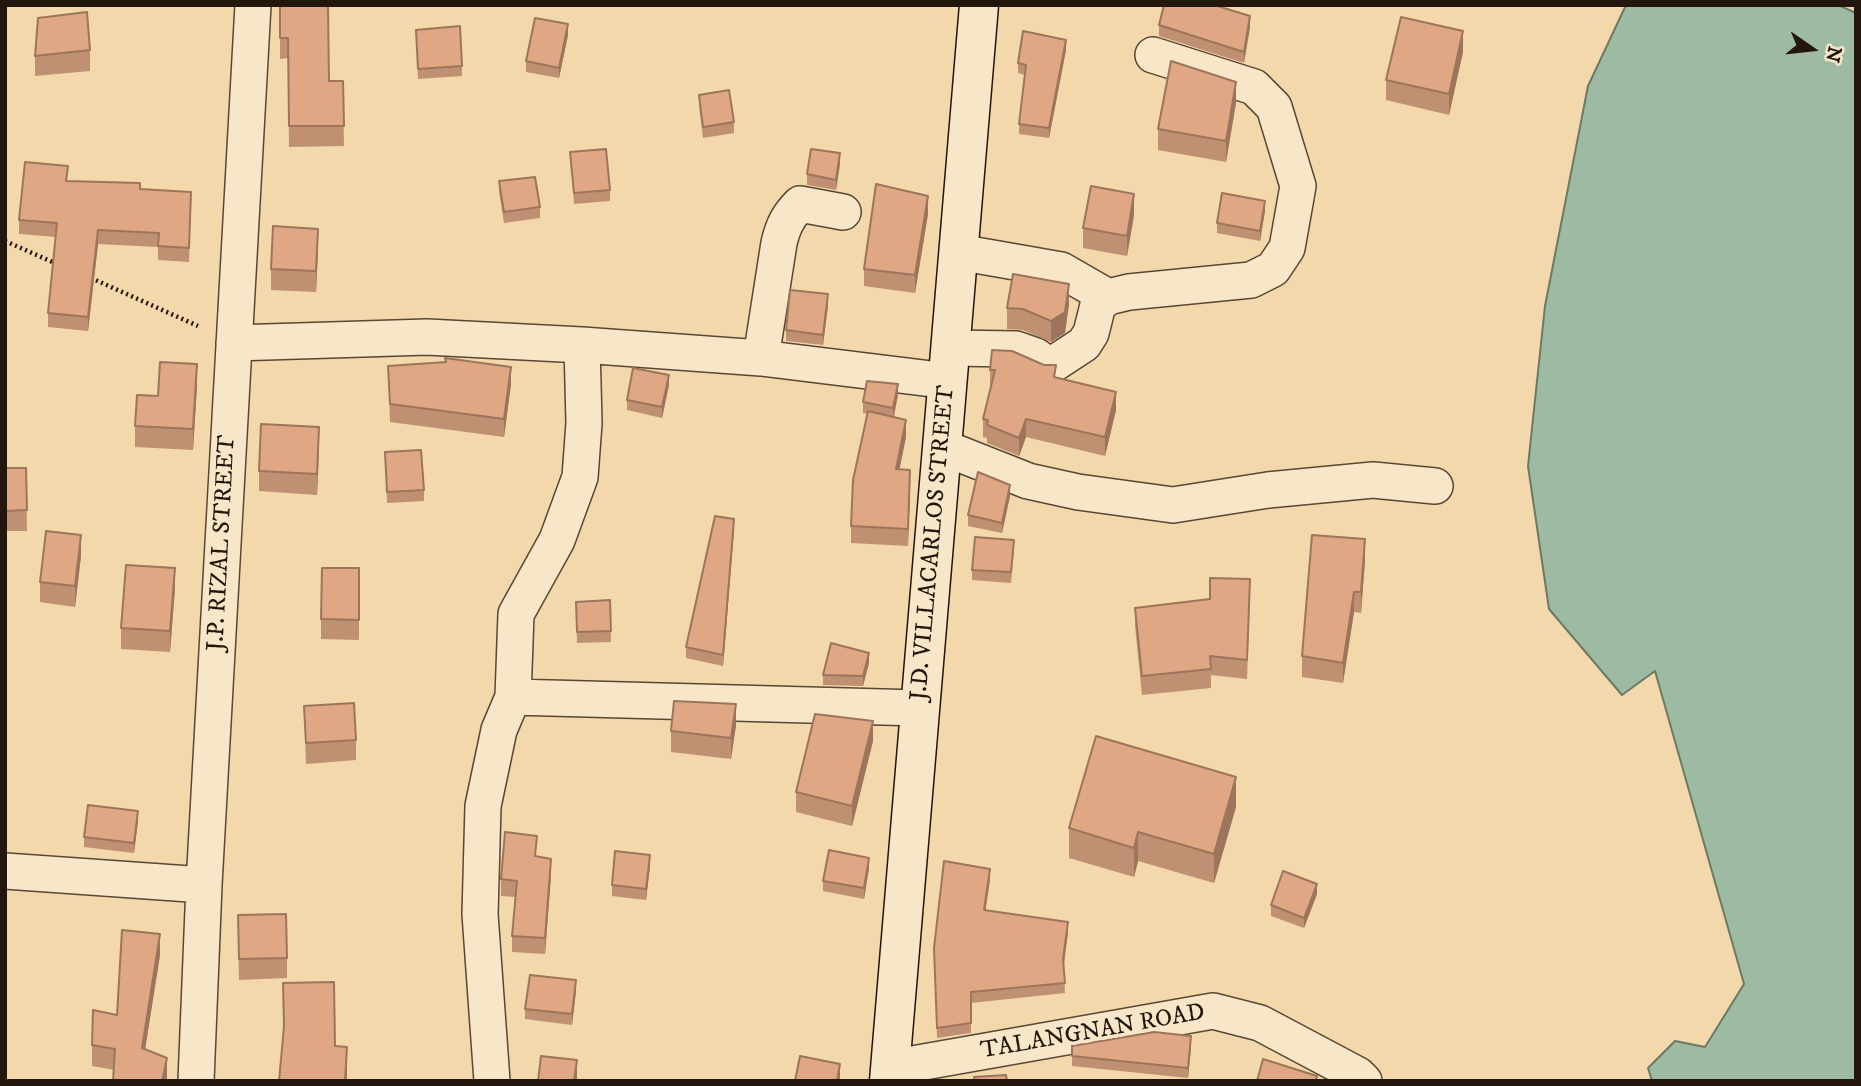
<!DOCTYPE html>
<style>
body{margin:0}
#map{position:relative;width:1861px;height:1086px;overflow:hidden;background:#f3d8ab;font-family:"IM FELL DW Pica",serif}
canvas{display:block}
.frame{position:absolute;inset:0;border:7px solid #23170d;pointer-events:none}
.north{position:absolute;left:1777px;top:14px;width:70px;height:70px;-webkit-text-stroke:5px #f7e6c8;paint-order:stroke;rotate:104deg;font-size:19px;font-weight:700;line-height:28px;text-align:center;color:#23170d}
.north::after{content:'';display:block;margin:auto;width:24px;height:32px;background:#23170d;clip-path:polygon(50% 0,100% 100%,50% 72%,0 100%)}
</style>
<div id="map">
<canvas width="1861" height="1086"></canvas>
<div class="frame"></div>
<div class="north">N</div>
</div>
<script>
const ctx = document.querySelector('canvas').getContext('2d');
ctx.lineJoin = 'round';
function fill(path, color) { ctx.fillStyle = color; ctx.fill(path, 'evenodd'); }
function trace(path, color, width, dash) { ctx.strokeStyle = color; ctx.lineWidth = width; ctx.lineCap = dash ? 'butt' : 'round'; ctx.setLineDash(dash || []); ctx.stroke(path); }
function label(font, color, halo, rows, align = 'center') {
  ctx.font = font + ' "IM FELL DW Pica",serif'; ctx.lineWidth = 7; ctx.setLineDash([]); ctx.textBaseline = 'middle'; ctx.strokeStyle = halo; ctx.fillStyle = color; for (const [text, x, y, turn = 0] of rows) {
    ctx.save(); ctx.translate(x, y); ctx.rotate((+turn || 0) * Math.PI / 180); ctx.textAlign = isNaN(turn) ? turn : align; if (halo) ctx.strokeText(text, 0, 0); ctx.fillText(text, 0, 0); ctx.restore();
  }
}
const water = new Path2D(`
 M1626 5H1838L1856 13V1081H1652L1648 1068 1675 1041 1705 1047 1744 984 1655 671 1622 695 1549 609 1528 466 1545 306 1588 86Z`);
const path = new Path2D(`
 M5 241 57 264
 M91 278 198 326`);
const street = new Path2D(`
 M958 252 1061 270 1108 297
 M234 343 427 337 582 345
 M950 348 1016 349 1036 356 1045 363H1055L1084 344 1091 333 1098 305 1108 297 1129 292 1251 280 1273 269 1287 248 1298 186 1274 107 1254 87 1153 55
 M761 358 779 243C783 226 788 216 800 204L843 212
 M942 447 1028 481 1078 492 1173 505 1268 490 1373 480 1435 486
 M513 697 920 708
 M5 871 204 885
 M890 1068 1213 1011 1260 1023 1358 1075 1364 1081
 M196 1081 204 885 253 5
 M492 1081 480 914 483 806 499 730 513 697 516 614 557 540 580 477 584 423 582 345 761 358 948 381`);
const secondary = new Path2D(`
 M889 1081 979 5`);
const wall = new Path2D(`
 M280 5 329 81H343L344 146 289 147 288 58 280 59Z
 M1159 25 1250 27 1244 63 1159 36Z
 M416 30 462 66V76L418 79Z
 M568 35 559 78 526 72V61Z
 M90 50V71L35 76V56Z
 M1066 50 1049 138 1019 134V124L1025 75 1018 73V63Z
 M1463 52 1449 115 1386 100V80Z
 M699 95 734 122V133L703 138 699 106Z
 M1236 103 1226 162 1158 150V129Z
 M570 152 610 190V201L574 204Z
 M840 164 836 190 807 185V174Z
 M68 181 140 189 191 206 189 262 158 260V247L98 244 88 331 48 327V313L56 237 19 234V220Z
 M499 181 540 207V218L504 223 499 192Z
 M1265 211 1260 241 1217 233V223Z
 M928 214 915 293 864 286V269Z
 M1134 215 1127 256 1083 248V228Z
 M318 250 316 292 271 290V269Z
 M1069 304 1065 333 1051 342 1023 330 1007 329V308Z
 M828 305 823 345 786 341V330Z
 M388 366 511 384 504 437 390 422Z
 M990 370 1056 378 1116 410 1105 456 1026 437 1019 456 987 443V438L983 437V419L991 388H990Z
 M197 385 193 450 135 447V426L158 396Z
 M669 385 662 418 627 410V400Z
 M898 395 894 417 906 437 899 469 910 487 908 546 851 543V526L867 414 863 413V402Z
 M319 447 317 495 259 491V471Z
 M385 452 424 490V501L387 503Z
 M5 468H26L27 531H5Z
 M1010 496 1002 533 968 526V515Z
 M734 529 723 666 686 658V647Z
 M1014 550 1011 583 972 580V570Z
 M81 556 75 607 40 602V582Z
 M1365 560 1361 613 1354 612 1343 683 1302 677V656Z
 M359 568V640L321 639V619Z
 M175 588 170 652 121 649V628Z
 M1250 597 1247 679 1211 675V688L1142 695 1135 626V608Z
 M610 600 611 642 577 643 576 602Z
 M869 663 863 686 823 685V675Z
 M304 706 356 740V760L306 764Z
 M736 725 731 759 671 752V731Z
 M873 741 852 826 796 812V792Z
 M1236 807 1214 883 1138 861 1134 877 1069 858V828Z
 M138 821 134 853 84 847V837Z
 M537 857 551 875 545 954 512 952V936L515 897 501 896V879Z
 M650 866 646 900 612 896V885Z
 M869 868 864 899 823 891V881Z
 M990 879 985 911 1068 932 1064 965 1065 993 971 1003V1033L937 1038 934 948Z
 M1317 894 1304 928 1271 916V905Z
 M238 936 287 958V978L239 980Z
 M160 955 145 1049 167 1079 92 1066V1045L117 1015Z
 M576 991 572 1025 525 1019V1009Z
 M1072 1046 1191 1047 1188 1078 1072 1066Z`);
const shadedWall = new Path2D(`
 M1250 16V27L1244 63V52Z
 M568 24V35L559 78V68Z
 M1463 31V52L1449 115V94Z
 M1066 40V50L1049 138V128Z
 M1236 82V103L1226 162V141Z
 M840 153V164L836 190V180Z
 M1134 194V215L1127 256V236Z
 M928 196V214L915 293V275Z
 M1265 201V211L1260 241V231Z
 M318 229V250L316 292V271Z
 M98 230V244L88 331V317Z
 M1069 284V304L1065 333 1051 342V321Z
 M828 294V305L823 345V335Z
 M197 364V385L193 450V429Z
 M511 367V384L504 437V419Z
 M669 375V385L662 418V407Z
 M898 384V395L893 418V408Z
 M1116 392V410L1105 456V437Z
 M1026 419V437L1019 456V438Z
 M906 420V437L896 487V469Z
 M319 427V447L317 495V474Z
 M910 470V487L908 546V529Z
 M1010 485V496L1002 533V523Z
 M734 519V529L723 666V655Z
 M81 535V556L75 607V586Z
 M1365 539V560L1361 613V592Z
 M175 568V588L170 652V631Z
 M1354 592V612L1343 683V663Z
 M869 653V663L863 686V676Z
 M736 704V725L731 759V738Z
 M873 721V741L852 826V806Z
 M1236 777V807L1214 883V854Z
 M138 811V821L134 853V843Z
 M1138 832V861L1134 877V848Z
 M650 855V866L646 900V889Z
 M869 858V868L864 899V888Z
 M551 859V875L545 954V938Z
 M990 869V879L984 921V910Z
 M1317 884V894L1304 928V918Z
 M1068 922V932L1063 969V959Z
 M160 934V955L142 1069V1048Z
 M576 980V991L572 1025V1014Z
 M1191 1036V1047L1188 1078V1068Z
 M347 1047V1081H345Z
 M167 1058V1079L166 1081H162Z
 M577 1060V1081H574Z
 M840 1064V1081H837Z`);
const building = new Path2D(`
 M280 5H328L329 81H343L344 126H289L288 38H280Z
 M1164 5H1214L1250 16 1244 52 1159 25Z
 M87 12 90 50 35 56 38 18Z
 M1401 17 1463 31 1449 94 1386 80Z
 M535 18 568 24 559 68 526 61Z
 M460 26 462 66 418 69 416 30Z
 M1023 31 1066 40 1049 128 1019 124 1026 65 1018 63Z
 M1171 61 1236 82 1226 141 1158 129Z
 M729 90 734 122 703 127 699 95Z
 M606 149 610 190 574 193 570 152Z
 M811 149 840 153 836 180 807 174Z
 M25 162 68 166 66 181 140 183V189L191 192 189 248 158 246 159 233 98 230 88 317 48 313 57 223 19 220Z
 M535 177 540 207 504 212 499 181Z
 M876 184 928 196 915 275 864 269Z
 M1091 186 1134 194 1127 236 1083 228Z
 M1222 193 1265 201 1260 231 1217 223Z
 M273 226 318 229 316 271 271 269Z
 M1013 274 1069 284 1065 312 1051 321 1023 309 1007 308Z
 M790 290 828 294 823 335 786 330Z
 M992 350 1012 351 1044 365H1056L1054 377 1116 392 1105 437 1026 419 1019 438 987 425 988 420 983 419 995 370H990Z
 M445 358 511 367 504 419 390 404 388 366 446 362Z
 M160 362 197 364 193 429 135 426 137 395 158 396Z
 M633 368 669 375 662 407 627 400Z
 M867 381 898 384 893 408 863 402Z
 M868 411 906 420 896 469 910 470 908 529 851 526 853 480Z
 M261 424 319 427 317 474 259 471Z
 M421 450 424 490 387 492 385 452Z
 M5 468H26L27 510 5 511Z
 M978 472 1010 485 1002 523 968 515Z
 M715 516 734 519 723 655 686 647Z
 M46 531 81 535 75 586 40 582Z
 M1312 535 1365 539 1361 592H1354L1343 663 1302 656Z
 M975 537 1014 540 1011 572 972 570Z
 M126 565 175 568 170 631 121 628Z
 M322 568H359V620L321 619Z
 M1210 578 1250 579 1247 660 1210 656 1211 669 1142 676 1135 608 1210 599Z
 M610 600 611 631 577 632 576 602Z
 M831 643 869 653 863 676 823 675Z
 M674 701 736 704 731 738 671 731Z
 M354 703 356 740 306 743 304 706Z
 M815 714 873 721 852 806 796 792Z
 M1096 736 1236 777 1214 854 1138 832 1134 848 1069 828Z
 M88 805 138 811 134 843 84 837Z
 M505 832 537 836 535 856 551 859 545 938 512 936 517 881 501 879Z
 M829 850 869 858 864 888 823 881Z
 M615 851 650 855 646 889 612 885Z
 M944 861 990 869 984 910 1068 922 1063 959 1065 983 971 992V1023L937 1028 934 948Z
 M1283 871 1317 884 1304 918 1271 905Z
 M286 914 287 958 239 959 238 915Z
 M122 930 160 934 142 1048 167 1058 162 1081H113L115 1049 92 1045 93 1010 117 1015Z
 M530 975 576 980 572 1014 525 1009Z
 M334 982 335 1046 347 1047 345 1081H279L284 1026 283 983Z
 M1154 1032 1191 1036 1188 1068 1072 1056V1046Z
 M541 1056 577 1060 574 1081H538Z
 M800 1056 840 1064 837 1081H795Z
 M1263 1059 1317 1076 1316 1081H1257Z
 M1006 1075 1007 1081H974V1077Z`);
const streetNames = [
 ["J.P. RIZAL STREET",223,543,-87],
 ["J.D. VILLACARLOS STREET",934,543,-85],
 ["TALANGNAN ROAD",1093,1033,-10]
];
fill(water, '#9dbba3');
trace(water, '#6c7967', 2);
trace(street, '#574734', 38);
trace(secondary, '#23170d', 41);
trace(path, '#23170d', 4.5, [2, 3.5]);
trace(street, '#f7e6c8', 35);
trace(secondary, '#f7e6c8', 38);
fill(wall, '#c09072');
fill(shadedWall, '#9c755c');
fill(building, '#dfa784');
trace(building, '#9c755c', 2);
label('24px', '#23170d', '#f7e6c8', streetNames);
</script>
